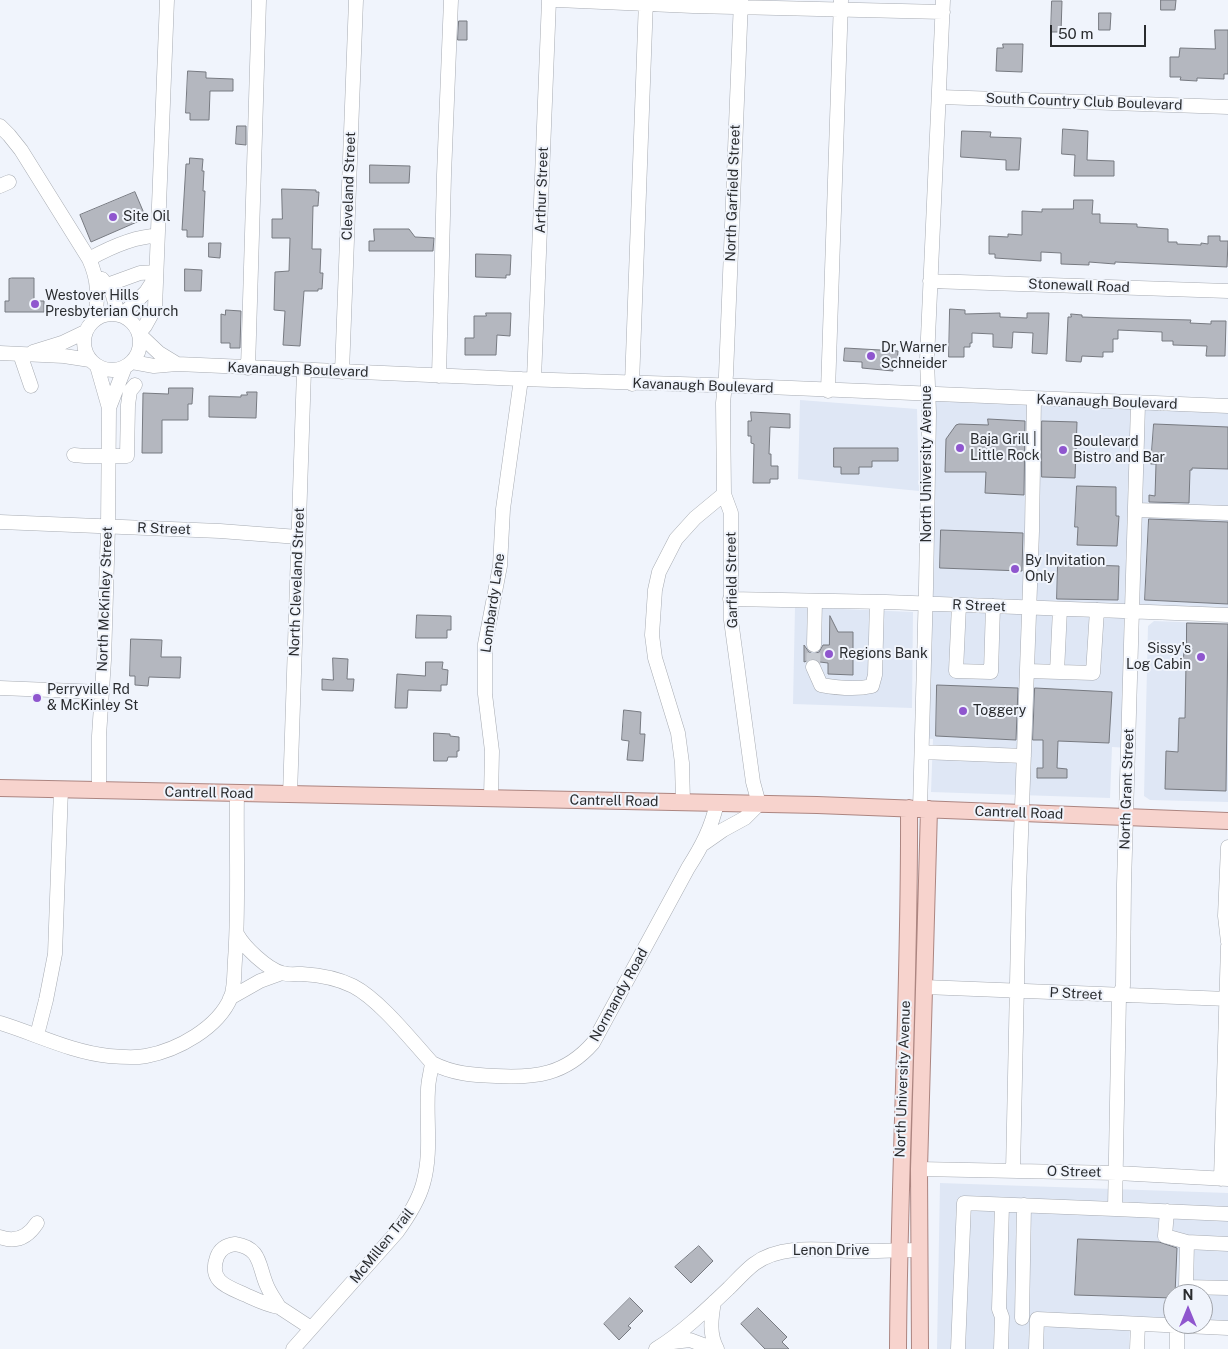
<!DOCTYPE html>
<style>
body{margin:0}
#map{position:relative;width:1228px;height:1349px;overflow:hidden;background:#f0f4fc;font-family:"Public Sans",sans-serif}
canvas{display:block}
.north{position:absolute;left:1163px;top:1284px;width:50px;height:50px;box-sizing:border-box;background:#f0f4fc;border:1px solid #a1a4aa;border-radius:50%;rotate:0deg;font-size:14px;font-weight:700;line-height:20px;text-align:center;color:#2a2c2f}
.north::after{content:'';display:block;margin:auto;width:18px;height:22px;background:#8f56ce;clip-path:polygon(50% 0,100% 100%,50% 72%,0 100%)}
.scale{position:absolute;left:1050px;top:25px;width:96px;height:22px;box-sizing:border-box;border:2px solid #2a2c2f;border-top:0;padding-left:6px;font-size:15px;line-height:18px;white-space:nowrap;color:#2a2c2f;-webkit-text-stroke:4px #f0f4fc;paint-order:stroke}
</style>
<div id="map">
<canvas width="1228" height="1349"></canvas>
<div class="north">N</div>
<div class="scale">50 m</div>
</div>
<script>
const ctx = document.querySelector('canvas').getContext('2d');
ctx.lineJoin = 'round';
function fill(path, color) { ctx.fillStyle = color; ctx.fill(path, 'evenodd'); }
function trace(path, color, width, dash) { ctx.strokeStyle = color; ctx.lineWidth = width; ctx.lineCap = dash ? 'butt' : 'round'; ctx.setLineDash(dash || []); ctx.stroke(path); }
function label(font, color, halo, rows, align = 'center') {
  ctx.font = font + ' "Public Sans",sans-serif'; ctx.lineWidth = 4; ctx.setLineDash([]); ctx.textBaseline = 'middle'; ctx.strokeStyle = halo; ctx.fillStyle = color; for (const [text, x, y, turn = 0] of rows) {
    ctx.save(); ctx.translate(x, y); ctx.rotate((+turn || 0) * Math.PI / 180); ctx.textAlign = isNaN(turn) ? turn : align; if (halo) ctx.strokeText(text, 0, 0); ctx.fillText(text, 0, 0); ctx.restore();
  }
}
const built = new Path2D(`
 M929 394 1228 407V615L1133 612 1129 748 1112 747 1110 798 931 792 933 739 922 738Z
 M800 400 917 409 919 491 798 479Z
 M795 607 913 612 912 708 793 704Z
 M1154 621 1228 624V802L1150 800 1144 796 1148 626Z
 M940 1183 1228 1193V1330L1130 1329 1129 1349H937ZM1173 1294H1203V1324H1173Z`);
const building = new Path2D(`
 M1161 0H1176L1175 10H1161Z
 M1052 1H1062L1061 32H1051Z
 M1099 13H1111L1110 30H1099Z
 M459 21H467V40H458Z
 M1215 30H1228V74H1224V79L1197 78V81L1180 80 1181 77H1170V57H1179L1180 48 1215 49Z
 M1003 44H1023L1022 72 996 71 997 48H1003Z
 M188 71 206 72V78L233 79V91H210L209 120H190V113H186Z
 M237 126H246V145L236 144Z
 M1063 129 1088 131 1087 160 1114 161V176H1074L1075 155 1062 154Z
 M962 131 991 132 990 137 1021 138 1019 170H1006V160L961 157Z
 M190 158 203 159 202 171H204L203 191H205L203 237H187V230H182L186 164H189Z
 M370 165 410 166 409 183H370Z
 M282 189 316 190V192H319L318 206H313L312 249H321L320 273H323L322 289H318V291H304L300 346 283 345 285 311 274 310 275 272 289 271 290 238H272V219H282Z
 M135 192 146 218 91 242 80 215Z
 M1074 200H1093L1092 214H1100V223L1137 224V227L1168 229V242H1177V244L1201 245V243L1208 244V236H1220V241H1228L1227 267 1115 262V264L1089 262V265L1061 264V253L1041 252V261L995 258V254H989V236L1008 237V234L1022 235V211L1042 212V209H1073Z
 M374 229H409L415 237 434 238 433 251H369V241H374Z
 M209 243H221L220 258 209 257Z
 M476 254 511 255 510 275H506V278L476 277Z
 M185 269 202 270 201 291H185Z
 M12 278H34V301H44V312H5V301H9V279Z
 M950 309 965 310V314L1000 313V317L1027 318V313H1049L1047 354 1032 353 1033 333 1013 332 1012 348 993 347V334L972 333V343H970V347H964V357H949Z
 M226 310 241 311 240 348H230V343H221V314L225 315Z
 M486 313H511L510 336 497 335 496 355H465V338H474V316H486Z
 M1071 314 1082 315V317L1111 318 1191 320 1190 323 1211 324V321H1226L1225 356H1206L1207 346 1173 345V341H1162V332L1118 330V339H1113V352H1103V357L1082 356 1081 362 1066 361 1068 317H1071Z
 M845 348 898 351 897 364H893V371L862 368V362L844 361Z
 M169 388H193L192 404H188V420H162V453H142L143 393 168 394Z
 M247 392H257L256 418 209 417V396L241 397V395H247Z
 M751 412 790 414V428L770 427 769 454H771V466H778V479H770V483H753L754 444 751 443V436H748V421H751Z
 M988 419 1025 421 1024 495 985 493 986 472H945L946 439 956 425 959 424 988 425Z
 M1042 421 1077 422 1075 478 1042 477Z
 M1154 424 1228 427V469L1192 468V470H1190L1189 503 1149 502V495L1155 496 1156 464H1151Z
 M834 448H898V461H872V467H859V474H841V467H834Z
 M1077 486 1116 487V516H1119L1117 546 1077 545 1078 527H1075Z
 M1149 519 1228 522V604L1145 600Z
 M941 530 1023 533 1022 571 940 568Z
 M1058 564 1119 566 1118 600 1057 599Z
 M417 615 451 616V630H447V638H416Z
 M830 616 838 632H853V675L828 674V663L820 662 814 658 804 662V645L809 652 813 654 819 652 823 645H829Z
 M1187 623 1228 624 1226 791 1165 789 1166 751 1178 752 1179 718H1185L1186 664H1183L1184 651H1186Z
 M131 639 162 640 161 657H181L180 678 149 677 148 686 135 685V676H130Z
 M333 658 348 659 347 679H354L353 691 322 690V679L333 680Z
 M426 662H443L442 669 448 670 447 685H441V691L408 690 407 708H395L397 674 425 676Z
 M937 685 1018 688 1016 740 936 736Z
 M1035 688 1112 692 1109 743 1058 741 1057 768 1067 769V778H1037V768H1043V740H1033Z
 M624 710 641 712 640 734H645L643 761 627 760 629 741 622 740Z
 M434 733 450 734V736L459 737V751H457V757H448L447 761H434Z
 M1078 1239 1159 1242 1177 1248 1175 1294H1173V1298L1075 1295Z
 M699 1246 713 1261 691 1283 675 1267Z
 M630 1298 643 1311 628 1326 631 1328 619 1340 604 1324Z
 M758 1308 787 1337 782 1342 789 1349H765L741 1324Z`);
const minorTunnel = new Path2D(`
 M813 667 814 645`);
const minor = new Path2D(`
 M557 0 693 6 943 12
 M940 97 1228 107
 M0 126 9 135 21 150 89 259C99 281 98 296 95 319
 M0 186 9 182
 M89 259C109 248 134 236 157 236
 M102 279 112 292 118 314
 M930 281 1228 291
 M107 285 140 273 155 272
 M84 342a28 28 0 1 1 56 0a28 28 0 1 1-56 0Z
 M122 315 146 292 155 278
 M139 333 145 326 155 308 167 0
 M140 335 159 353 177 364
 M33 352 62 343 85 332
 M0 353 64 356 90 360
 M20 354 31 386
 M132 362 154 366 177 364 521 379 743 386 1228 406
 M97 366 109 408 108 527 104 660 99 736V791
 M248 368 259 0
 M342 372 356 0
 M439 376 444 175 451 0
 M534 379 549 0
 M632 384 646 0
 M828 391 841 0
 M1138 404 1124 884 1123 986 1119 996 1115 1209 1228 1214
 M109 408 125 367
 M74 455 85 456H127L128 405 130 391 135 385
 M1136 510 1228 513
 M0 522 220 531 298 537
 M730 599 886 602 1228 615
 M959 605 956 671 991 672 993 606
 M814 645 815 601
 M813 667 821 685C838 688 855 690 872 686L875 675 877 602
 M1027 671 1093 673 1097 610
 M1057 672 1060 609
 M0 688 101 692
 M922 752 1024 756
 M290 795 304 370
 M491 798 492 751 485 694V644L500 566 503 509 521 379
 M683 802 682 763 678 733 655 658 652 635 655 590 659 572 676 539 695 518 724 494
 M920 809 926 588 929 413 927 360 943 0
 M703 844 723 830 745 818 759 804 753 782 731 620V513L724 494 723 403 726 375 741 0
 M1228 847 1225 916 1228 942
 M237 934C244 947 267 969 282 973 288 975 296 974 302 974 319 975 337 978 353 986 380 1000 412 1041 432 1063 453 1074 473 1075 496 1076 535 1078 565 1075 593 1043L688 868C702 846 711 829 717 803
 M924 987 1228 999
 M230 998 260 981 282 973
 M0 1023C36 1034 71 1052 109 1056 120 1057 135 1058 146 1056 178 1050 218 1028 231 997 235 986 234 972 235 960 239 906 236 848 237 793
 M37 1035 46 1000 55 954 61 789
 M919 1169 1117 1173 1228 1179
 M1013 1171 1019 890 1032 531 1034 398
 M1221 1179 1228 946
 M1167 1211 1165 1236 1187 1242 1228 1244
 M0 1237C16 1243 28 1237 37 1223
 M1187 1242 1186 1287 1228 1288
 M235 1244C262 1248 258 1266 267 1286 270 1293 275 1300 279 1307 267 1305 257 1300 246 1295 228 1287 208 1282 217 1257 220 1249 227 1245 235 1244Z
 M714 1302C711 1319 709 1334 717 1349
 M279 1307 311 1328
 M1022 1318 1024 1205
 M665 1343 690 1340 714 1349
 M293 1349 397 1232C408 1217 418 1202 423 1184 432 1153 426 1121 428 1090 428 1081 431 1072 432 1063
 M656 1349C682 1333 707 1309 729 1288 737 1280 745 1271 754 1264 785 1241 831 1252 866 1251 884 1251 902 1250 920 1250
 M958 1349 964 1203 1115 1209
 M1001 1349 1002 1317 999 1309 1002 1205
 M1036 1349 1037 1319 1228 1328
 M1137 1349 1138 1324
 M1177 1349V1326`);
const major = new Path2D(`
 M0 788 817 805 1228 821
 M898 1349C899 1169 910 988 909 808
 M920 1349 919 1169 929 809`);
const markers = [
 [113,217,5,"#8f56ce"],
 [35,304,5,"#8f56ce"],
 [871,356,5,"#8f56ce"],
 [960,448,5,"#8f56ce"],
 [1063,450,5,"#8f56ce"],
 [1015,569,5,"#8f56ce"],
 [829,654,5,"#8f56ce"],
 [1201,657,5,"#8f56ce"],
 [37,698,5,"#8f56ce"],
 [963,711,5,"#8f56ce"]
];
const streetNames = [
 ["South Country Club Boulevard",1084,102,2],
 ["Cleveland Street",349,186,-88],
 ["Arthur Street",542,190,-88],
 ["North Garfield Street",733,193,-88],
 ["Stonewall Road",1079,286,2],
 ["Kavanaugh Boulevard",298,370,2],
 ["Kavanaugh Boulevard",703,386,2],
 ["Kavanaugh Boulevard",1107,402,2],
 ["North University Avenue",927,464,-90],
 ["R Street",164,529,2],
 ["Garfield Street",732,580,-91],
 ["North Cleveland Street",297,582,-88],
 ["North McKinley Street",105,599,-88],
 ["Lombardy Lane",493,603,-82],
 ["R Street",979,606,2],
 ["North Grant Street",1127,789,-88],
 ["Cantrell Road",209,793,1],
 ["Cantrell Road",614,801,1],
 ["Cantrell Road",1019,813,2],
 ["P Street",1076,994,3],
 ["Normandy Road",619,995,-61],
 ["North University Avenue",903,1079,-88],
 ["O Street",1074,1172,1],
 ["McMillen Trail",382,1246,-51],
 ["Lenon Drive",831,1251]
];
const poiNames = [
 ["Site Oil",123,217],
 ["Westover Hills",45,296],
 ["Presbyterian Church",45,312],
 ["Dr Warner",881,348],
 ["Schneider",881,364],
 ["Baja Grill |",970,440],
 ["Little Rock",970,456],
 ["Boulevard",1073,442],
 ["Bistro and Bar",1073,458],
 ["By Invitation",1025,561],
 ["Only",1025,577],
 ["Sissy's",1191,649,"right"],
 ["Log Cabin",1191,665,"right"],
 ["Regions Bank",839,654],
 ["Perryville Rd",47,690],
 ["& McKinley St",47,706],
 ["Toggery",973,711]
];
fill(built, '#dfe7f5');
fill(building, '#b4b7bf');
trace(building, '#777a81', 1);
trace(minorTunnel, '#c8ccd3', 14, [14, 7]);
trace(minor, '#a7abb2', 15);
trace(major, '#ac8580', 18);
trace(minor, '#fff', 14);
trace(major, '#f7d3cd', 16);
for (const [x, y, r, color] of markers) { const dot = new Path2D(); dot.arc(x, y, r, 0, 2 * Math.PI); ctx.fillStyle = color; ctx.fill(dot); trace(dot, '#f0f4fc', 2); }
label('14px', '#2a2c2f', '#f0f4fc', streetNames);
label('14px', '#2a2c2f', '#f0f4fc', poiNames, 'left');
</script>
